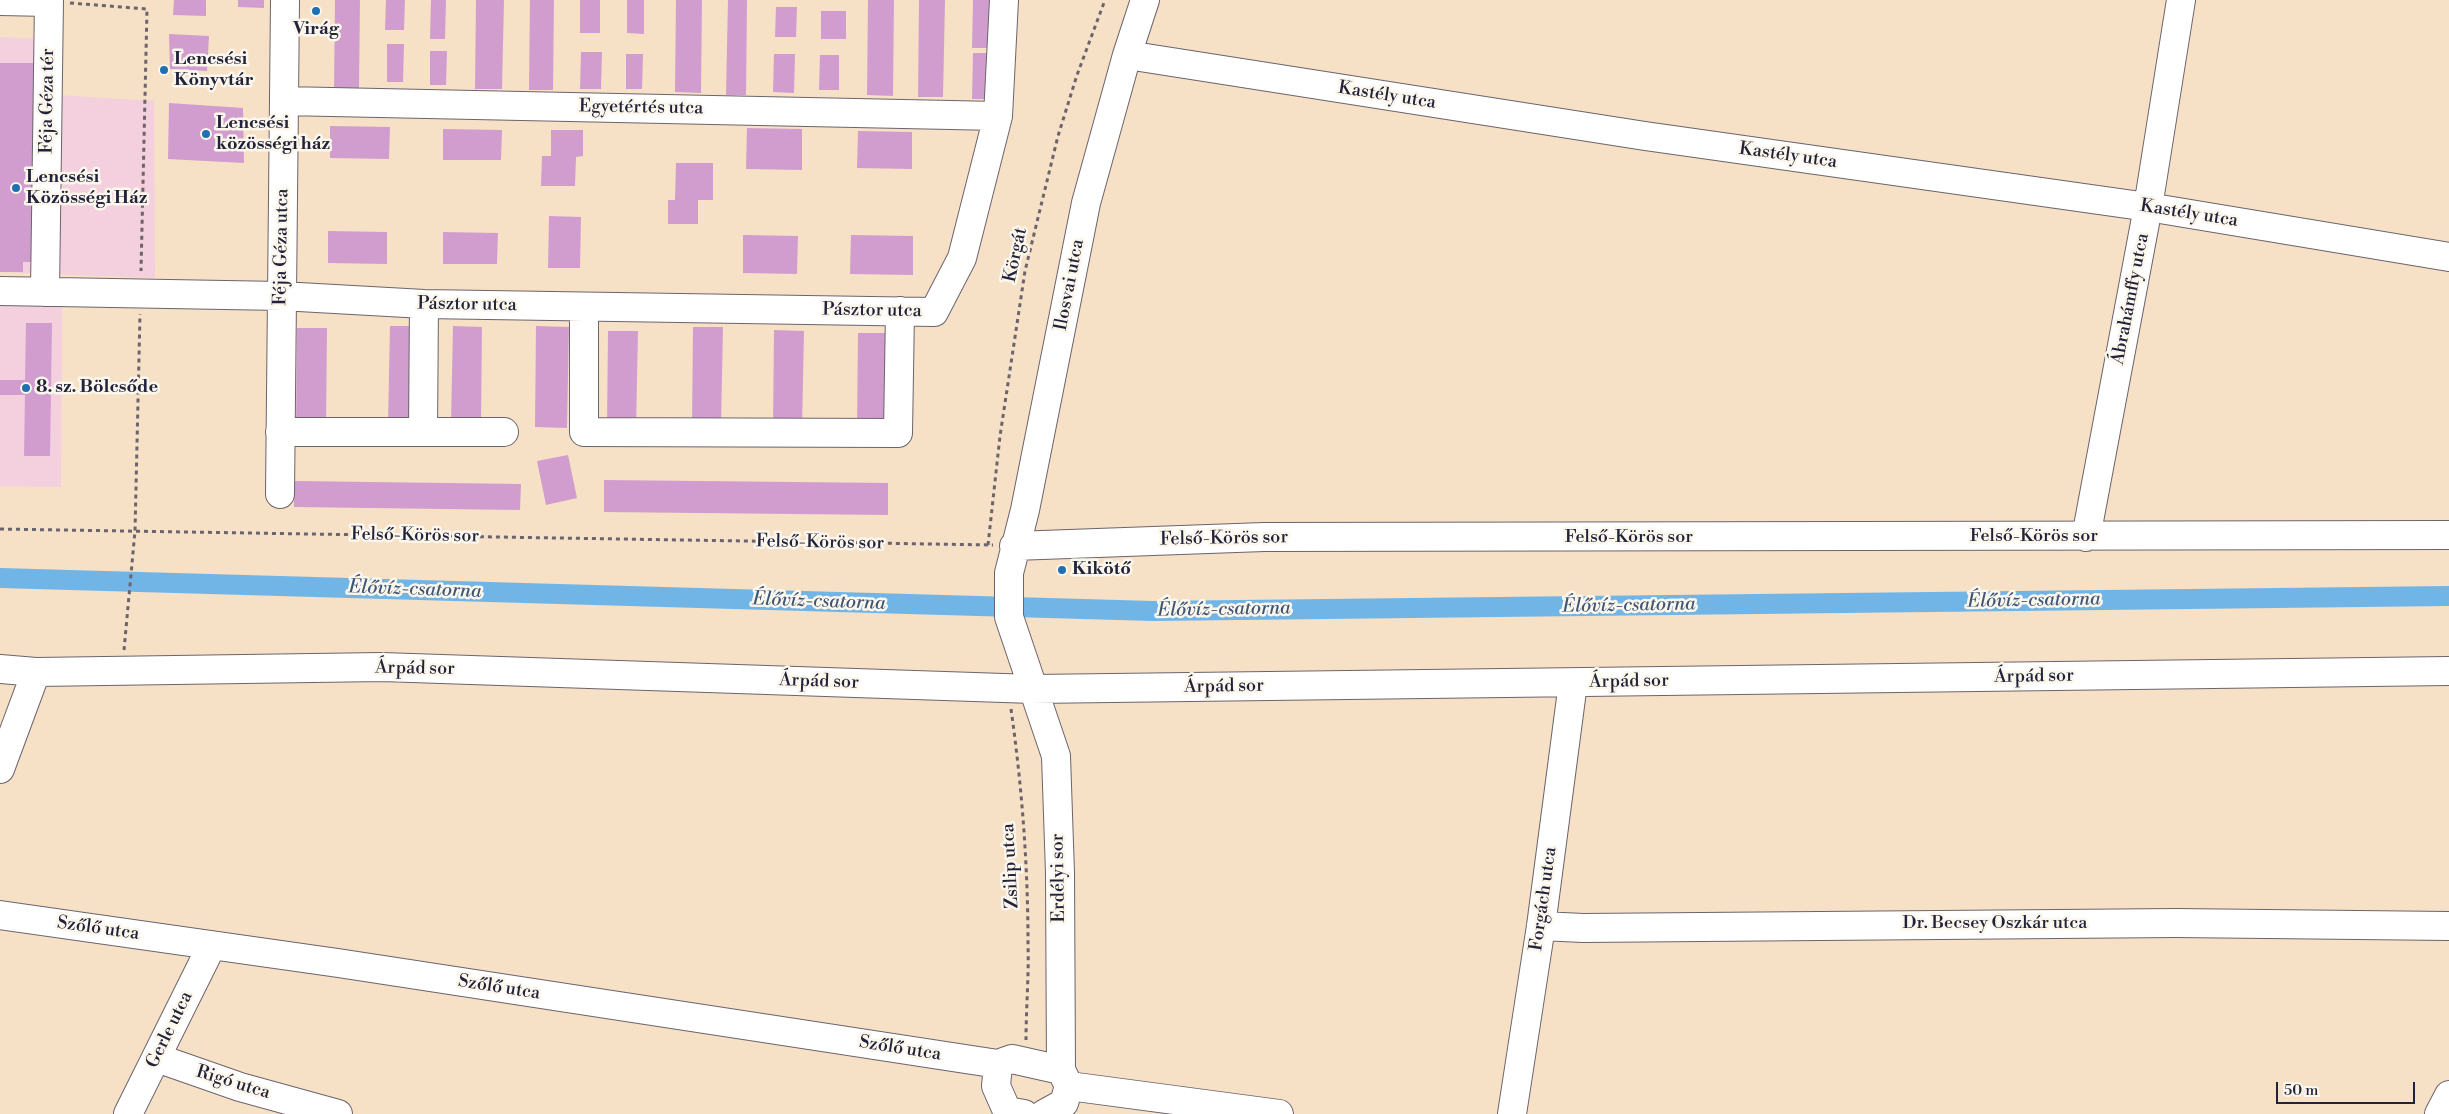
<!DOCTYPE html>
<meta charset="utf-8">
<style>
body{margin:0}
#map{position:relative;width:2449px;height:1114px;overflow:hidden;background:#f6e0c6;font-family:"Libre Bodoni",serif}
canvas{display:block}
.scale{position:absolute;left:2276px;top:1082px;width:139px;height:22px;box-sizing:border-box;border:2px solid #22223b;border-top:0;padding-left:6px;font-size:15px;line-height:18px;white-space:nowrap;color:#22223b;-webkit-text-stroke:4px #fbf7ec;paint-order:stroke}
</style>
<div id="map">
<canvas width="2449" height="1114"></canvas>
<div class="scale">50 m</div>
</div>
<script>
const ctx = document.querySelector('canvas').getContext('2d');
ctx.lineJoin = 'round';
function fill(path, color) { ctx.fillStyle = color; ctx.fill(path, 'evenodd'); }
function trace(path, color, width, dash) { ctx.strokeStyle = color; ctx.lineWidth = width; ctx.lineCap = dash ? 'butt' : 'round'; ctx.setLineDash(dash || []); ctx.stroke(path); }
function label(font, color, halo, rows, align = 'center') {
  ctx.font = font + ' "Libre Bodoni",serif'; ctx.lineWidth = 5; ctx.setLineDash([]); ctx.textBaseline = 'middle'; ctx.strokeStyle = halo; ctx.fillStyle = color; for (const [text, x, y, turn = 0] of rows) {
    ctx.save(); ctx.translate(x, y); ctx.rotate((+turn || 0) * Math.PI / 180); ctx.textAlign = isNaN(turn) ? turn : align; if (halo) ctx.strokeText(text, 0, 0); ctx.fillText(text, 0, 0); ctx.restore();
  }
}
const built = new Path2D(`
 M0 37 40 39 41 94 154 101 155 278 0 272Z
 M0 304 62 305 61 487 0 486Z`);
const canal = new Path2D(`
 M0 578 1153 611 2449 596`);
const building = new Path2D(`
 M174 0H206V16L173 15Z
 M238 0H264V8L238 7Z
 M335 0H360L359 88H334Z
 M386 0H405L404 30H385Z
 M431 0H446L445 39H430Z
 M476 0H504L502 89H475Z
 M530 0H554L553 90H529Z
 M580 0H600V33H580Z
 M627 0H644V34L627 33Z
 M676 0H702L701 93 675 92Z
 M728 0H747L746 95H726Z
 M868 0H894L893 96 867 95Z
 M919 0H945L943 97H918Z
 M973 0H989L988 48H972Z
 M776 7H797L796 37H775Z
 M821 11H846V39H821Z
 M169 34 209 36 207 71 170 69Z
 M387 44H404L403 82H387Z
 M430 51H447L446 85H430Z
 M581 52H602L601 89H580Z
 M973 53H989L988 99H972Z
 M626 54H643L642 89H626Z
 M774 54H795L794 93 773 92Z
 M820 55H839V90H819Z
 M0 63H34L31 262H23V272H0Z
 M169 103 243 108 244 163 168 159Z
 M330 126 390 127 389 159 330 158Z
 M747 128 802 129V170L746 169Z
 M443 129 502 130 501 160H443Z
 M551 130H583V156L576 157 575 186H541L542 156H551Z
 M858 131 912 132V169L857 168Z
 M676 163H713V200H698V224H668V200H675Z
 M549 216 581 217 580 268H548Z
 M328 231 387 232V264L328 263Z
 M443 232 498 233 497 264H443Z
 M743 235 798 236 797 274 743 273Z
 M851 235 913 236V275L850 274Z
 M26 323H52L50 456H24L25 395H0V380H25Z
 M390 326H419L418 424H388Z
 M453 326 482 327 481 425 451 424Z
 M536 326 569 327 567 428 535 427Z
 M693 327H723L721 425H692Z
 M297 328H327L326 426H296Z
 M774 330 804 331 802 429 773 428Z
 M608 331H638L636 429H607Z
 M858 333H888L887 431 857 430Z
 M568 455 577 498 546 505 537 461Z
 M604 480 888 483V515L604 512Z
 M294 481 521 484 520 510 294 507Z`);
const path = new Path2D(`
 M70 3 147 9 141 271
 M0 529 993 545
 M988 545 1000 436 1025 271 1058 136 1077 75 1105 0
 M124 650 135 531 140 314
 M1011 709C1022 787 1028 866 1028 944 1029 976 1026 1008 1026 1040`);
const minor = new Path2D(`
 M0 1 49 2
 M1127 55 1645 136 2148 207 2449 257
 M284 101 998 116
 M0 291 281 296 424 304 934 312 962 258 998 116 1004 0
 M45 292 49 0
 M584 307V432L898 433 900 311
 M280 432H504
 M423 432 424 304
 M280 494 285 0
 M2086 537 2148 207 2181 0
 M1014 546 1264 537 2449 535
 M0 669 36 672 382 667 1033 689 2449 671
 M0 769 36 672
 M0 915 338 963 998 1064 1012 1059 1061 1070 1069 1086 1064 1103 1044 1114
 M1541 926 1583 928 2176 923 2449 926
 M157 1058 240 1087 338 1114
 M998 1064 996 1086 1007 1111 1024 1114
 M1061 1070 1060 873 1056 756 1009 617V573L1025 510 1086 203 1127 55 1145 0
 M1069 1086 1279 1114
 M128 1114 212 945
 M1512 1114 1541 926 1573 683
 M2439 1114 2449 1095`);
const markers = [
 [316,11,5,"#1f6fb2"],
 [164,70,5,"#1f6fb2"],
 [206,134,5,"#1f6fb2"],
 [16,188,5,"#1f6fb2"],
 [26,388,5,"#1f6fb2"],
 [1062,570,5,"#1f6fb2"]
];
const poiNames = [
 ["Virág",316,30,"center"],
 ["Lencsési",174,60],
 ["Könyvtár",174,81],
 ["Lencsési",216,124],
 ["közösségi ház",216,145],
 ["Lencsési",26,178],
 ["Közösségi Ház",26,199],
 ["8. sz. Bölcsőde",36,388],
 ["Kikötő",1072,570]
];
const streetNames = [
 ["Kastély utca",1387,96,9],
 ["Féja Géza tér",48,101,-89],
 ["Egyetértés utca",641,108,1],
 ["Kastély utca",1788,156,8],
 ["Kastély utca",2189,214,9],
 ["Féja Géza utca",282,247,-89],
 ["Körgát",1016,255,-78],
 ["Ilosvai utca",1070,285,-79],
 ["Ábrahámffy utca",2131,299,-79],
 ["Pásztor utca",467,305,1],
 ["Pásztor utca",872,311,1],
 ["Felső-Körös sor",415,536,1],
 ["Felső-Körös sor",2034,537],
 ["Felső-Körös sor",1629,538],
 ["Felső-Körös sor",1224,539,-1],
 ["Felső-Körös sor",820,543,1],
 ["Árpád sor",415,669,1],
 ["Árpád sor",2034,677,-1],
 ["Árpád sor",819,682,2],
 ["Árpád sor",1629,682,-1],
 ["Árpád sor",1224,687,-1],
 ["Zsilip utca",1011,866,-93],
 ["Erdélyi sor",1059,878,-91],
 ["Forgách utca",1544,899,-82],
 ["Dr. Becsey Oszkár utca",1995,924],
 ["Szőlő utca",98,929,8],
 ["Szőlő utca",499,988,9],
 ["Gerle utca",170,1030,-64],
 ["Szőlő utca",900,1049,9],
 ["Rigó utca",233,1083,17]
];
const waterNames = [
 ["Élővíz-csatorna",415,590,2],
 ["Élővíz-csatorna",2034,601,-1],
 ["Élővíz-csatorna",819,602,2],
 ["Élővíz-csatorna",1629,606,-1],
 ["Élővíz-csatorna",1224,610,-1]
];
fill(built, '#f4cfdd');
trace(canal, '#71b5e7', 20);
fill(building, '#d19dce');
trace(minor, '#6c646c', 30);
trace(path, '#6c646c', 3, [4, 4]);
trace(minor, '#fff', 28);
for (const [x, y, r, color] of markers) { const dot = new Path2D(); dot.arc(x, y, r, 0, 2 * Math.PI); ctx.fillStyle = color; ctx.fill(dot); trace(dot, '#fbf7ec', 2); }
label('bold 18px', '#22223b', '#fbf7ec', poiNames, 'left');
label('18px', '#22223b', '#fbf7ec', streetNames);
label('italic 19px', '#3e5577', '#fbf7ec', waterNames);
</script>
